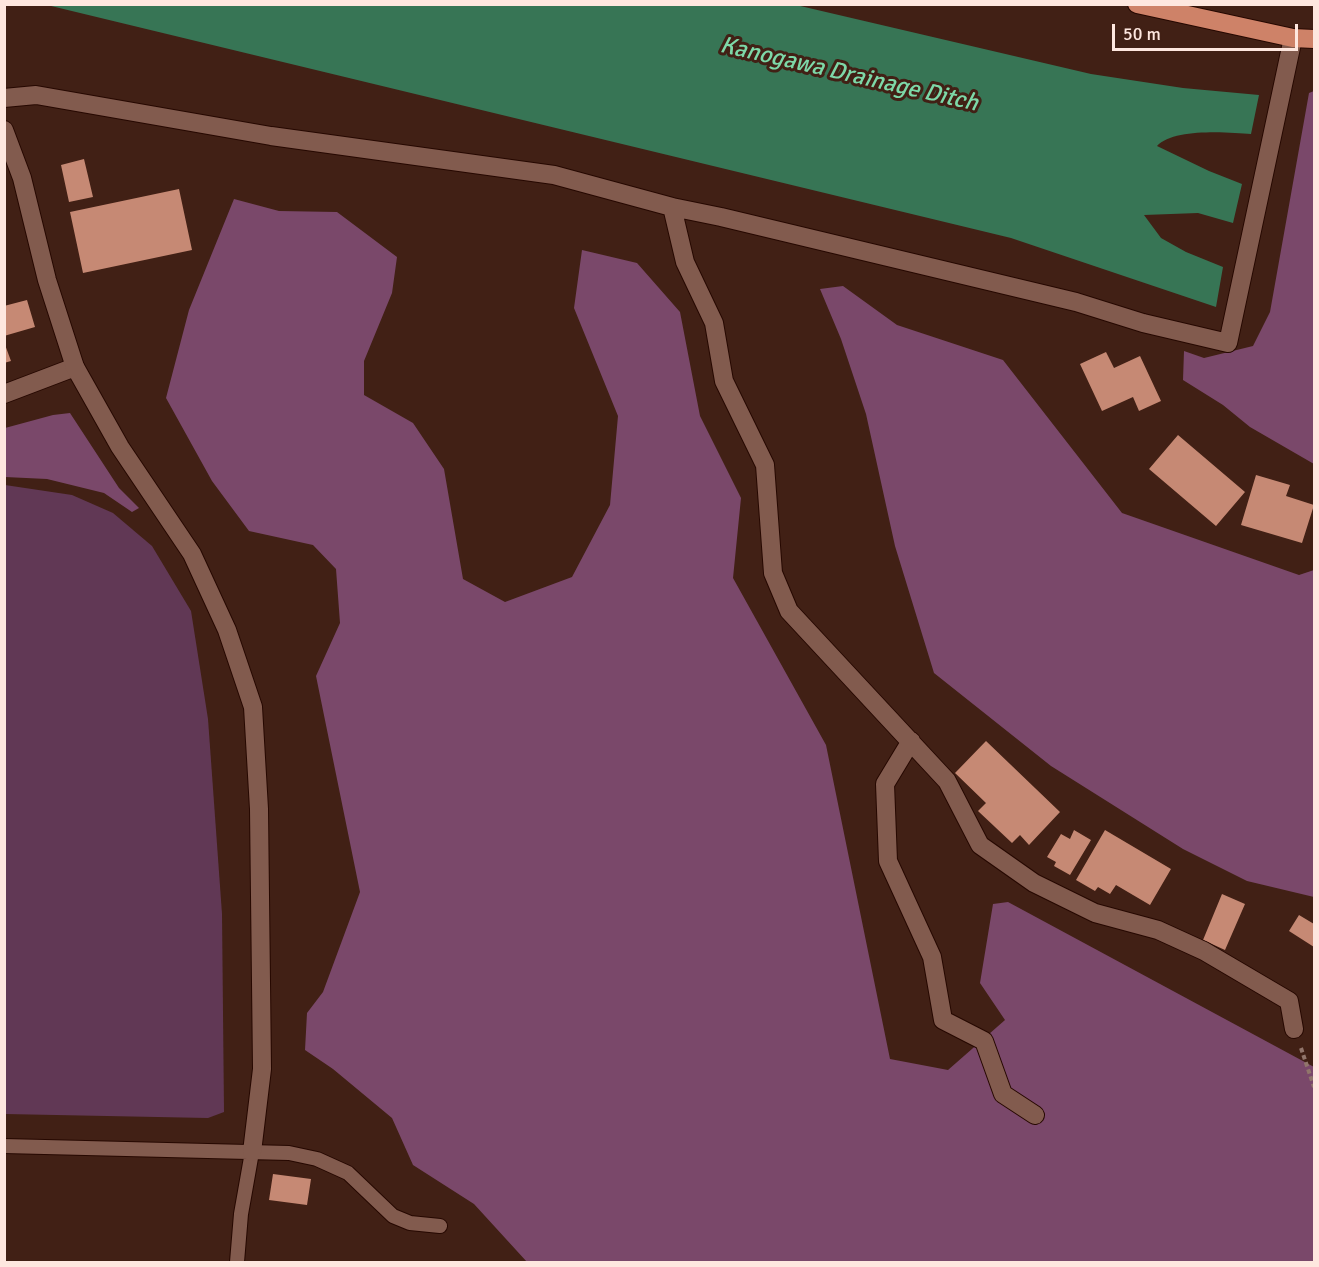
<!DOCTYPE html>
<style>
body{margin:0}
#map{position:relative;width:1319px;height:1267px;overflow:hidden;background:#412015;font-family:Signika,sans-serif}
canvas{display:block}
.frame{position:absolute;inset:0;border:6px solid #fee7df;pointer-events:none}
.scale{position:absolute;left:1112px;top:24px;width:186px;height:27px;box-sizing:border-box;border:3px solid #fee7df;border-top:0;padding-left:8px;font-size:18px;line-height:21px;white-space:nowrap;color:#fee7df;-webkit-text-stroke:4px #412015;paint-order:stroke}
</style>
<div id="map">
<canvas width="1319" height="1267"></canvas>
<div class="frame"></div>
<div class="scale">50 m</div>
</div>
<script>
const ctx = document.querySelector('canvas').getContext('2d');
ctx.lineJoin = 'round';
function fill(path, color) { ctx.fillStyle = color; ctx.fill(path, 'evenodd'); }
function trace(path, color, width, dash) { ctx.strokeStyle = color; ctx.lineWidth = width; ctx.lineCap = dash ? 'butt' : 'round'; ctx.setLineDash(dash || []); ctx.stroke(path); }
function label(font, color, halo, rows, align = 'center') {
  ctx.font = font + ' Signika,sans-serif'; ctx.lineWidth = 6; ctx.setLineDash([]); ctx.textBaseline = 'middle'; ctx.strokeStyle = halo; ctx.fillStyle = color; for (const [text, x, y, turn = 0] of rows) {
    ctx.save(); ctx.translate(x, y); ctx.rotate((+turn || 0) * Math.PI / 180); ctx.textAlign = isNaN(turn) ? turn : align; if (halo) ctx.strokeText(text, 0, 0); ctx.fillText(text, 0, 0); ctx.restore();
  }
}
const green = new Path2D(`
 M5 485 72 495 113 513 152 546 191 611 208 719 222 914 224 1112 208 1118 5 1114Z`);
const forest = new Path2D(`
 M1314 91V464L1250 427 1223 405 1183 380 1184 351 1204 358 1253 346 1270 312 1309 93Z
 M234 199 279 211 337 212 397 257 392 293 364 361V395L413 423 444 469 463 579 505 602 572 577 610 505 618 416 574 308 582 250 637 263 680 312 700 416 741 498 733 578 826 745 890 1059 948 1070 1005 1020 980 983 993 904 1008 902 1314 1067V1262H527L474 1204 413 1165 392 1118 333 1069 305 1050 307 1013 323 992 360 892 316 676 340 623 336 569 313 545 249 531 212 481 166 398 189 310Z
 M843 286 897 325 1003 360 1122 513 1299 575 1314 570V897L1247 881 1183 849 1051 766 934 673 895 546 866 414 841 339 820 289Z
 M70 413 119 488 139 508 132 512 104 493 47 479 5 477V428L53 415Z`);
const water = new Path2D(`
 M47 5H796L1091 74 1183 88 1259 95 1251 134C1228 132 1173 128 1157 146L1209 171 1242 184 1233 223 1198 213 1144 215 1161 238 1186 252 1223 267 1216 307 1011 238Z`);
const building = new Path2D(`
 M84 159 93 197 69 202 61 165Z
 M179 189 192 250 83 273 70 212Z
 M27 300 35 327 4 336V306Z
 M4 342 11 361 4 363Z
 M1106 352 1114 368 1140 356 1161 401 1139 411 1133 397 1102 411 1080 364Z
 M1178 435 1245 492 1216 526 1149 469Z
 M1256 475 1290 485 1286 496 1314 505 1302 543 1241 525Z
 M986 741 1060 812 1029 845 1020 835 1012 843 978 811 986 803 955 773Z
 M1074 830 1091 840 1070 875 1054 866 1056 862 1047 857 1061 834 1070 839Z
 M1105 830 1171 869 1150 905 1116 885 1110 894 1098 887 1095 891 1076 880Z
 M1222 894 1245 904 1225 950 1203 940Z
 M1299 915 1314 924V947L1289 931Z
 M273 1174 311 1179 307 1205 269 1200Z`);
const path = new Path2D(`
 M1301 1048 1314 1087`);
const service = new Path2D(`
 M4 1146 289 1153 317 1159 348 1173 393 1216 410 1223 440 1226
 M237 1262 241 1214 252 1152`);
const minor = new Path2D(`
 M4 98 36 95 271 136 554 175 672 207 721 217 1076 302 1143 323 1228 343 1293 38
 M672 207 685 262 714 323 724 381 765 465 773 573 789 611 947 781 980 845 1034 883 1095 913 1158 930 1204 951 1289 1001 1294 1029
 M4 394 75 367
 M911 741 885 784 888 861 932 957 943 1020 984 1041 1003 1094 1035 1115`);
const tertiary = new Path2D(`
 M4 130 22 178 47 280 75 367 120 447 192 554 227 630 253 707 259 809 262 1069 252 1152`);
const trunk = new Path2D(`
 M1137 4 1293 38 1314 39`);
const waterNames = [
 ["Kanogawa Drainage Ditch",849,75,13]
];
fill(green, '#613855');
fill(forest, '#7a486a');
fill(water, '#377555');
fill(building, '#c68974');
trace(service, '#260801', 16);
trace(minor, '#260801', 20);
trace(tertiary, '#260801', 20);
trace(trunk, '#260801', 20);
trace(path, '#91756b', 4, [4.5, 3]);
trace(service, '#825b4e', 14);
trace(minor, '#825b4e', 18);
trace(tertiary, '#825b4e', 18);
trace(trunk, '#ce8268', 18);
label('italic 24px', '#7dd8a8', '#412015', waterNames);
</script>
